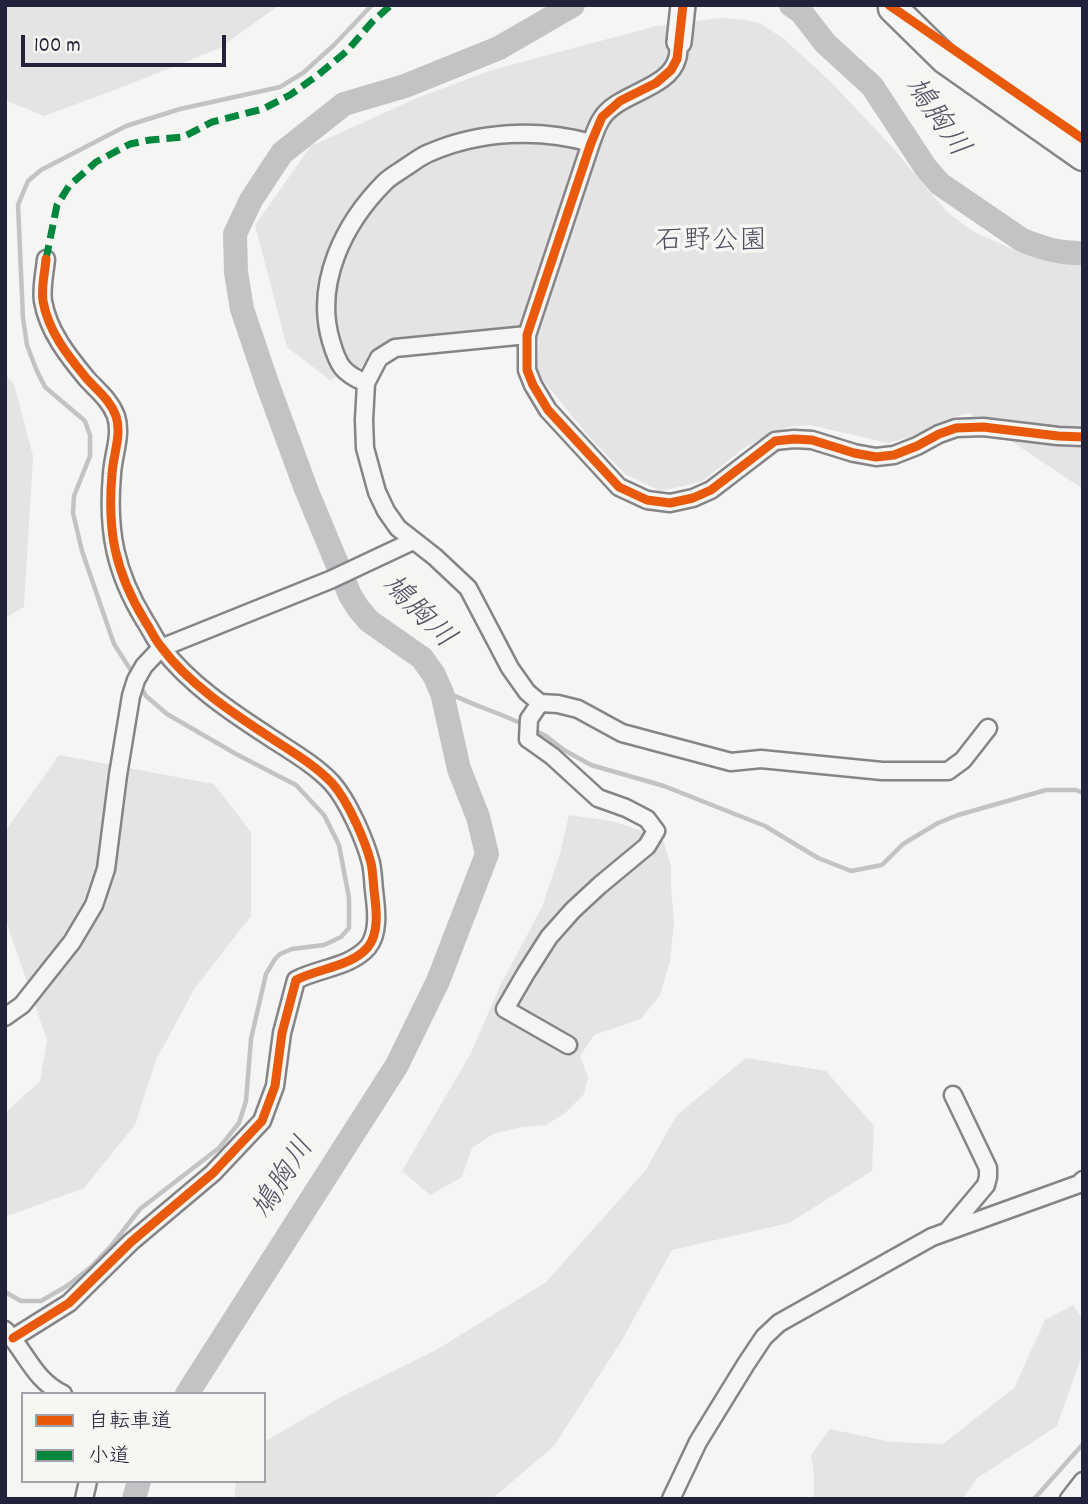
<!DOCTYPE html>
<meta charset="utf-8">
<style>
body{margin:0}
#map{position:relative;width:1088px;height:1504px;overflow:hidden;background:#f5f5f3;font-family:Dekko,"Klee One",sans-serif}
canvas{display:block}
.frame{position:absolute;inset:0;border:7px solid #22223b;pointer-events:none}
.legend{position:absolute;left:21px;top:1392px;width:245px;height:91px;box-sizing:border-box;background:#f6f6f2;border:2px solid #a1a1a9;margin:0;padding:9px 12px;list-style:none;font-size:21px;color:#22223b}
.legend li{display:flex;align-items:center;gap:14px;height:35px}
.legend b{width:35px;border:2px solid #a1a1a9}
.scale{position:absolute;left:21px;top:35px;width:205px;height:32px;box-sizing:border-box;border:4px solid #22223b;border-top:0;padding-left:9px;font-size:21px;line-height:24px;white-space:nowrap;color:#22223b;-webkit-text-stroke:5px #f6f6f2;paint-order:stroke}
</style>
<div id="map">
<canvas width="1088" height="1504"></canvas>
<div class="frame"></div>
<ul class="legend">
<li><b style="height:9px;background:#e8590c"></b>自転車道</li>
<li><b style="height:9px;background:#00873e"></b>小道</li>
</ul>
<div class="scale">100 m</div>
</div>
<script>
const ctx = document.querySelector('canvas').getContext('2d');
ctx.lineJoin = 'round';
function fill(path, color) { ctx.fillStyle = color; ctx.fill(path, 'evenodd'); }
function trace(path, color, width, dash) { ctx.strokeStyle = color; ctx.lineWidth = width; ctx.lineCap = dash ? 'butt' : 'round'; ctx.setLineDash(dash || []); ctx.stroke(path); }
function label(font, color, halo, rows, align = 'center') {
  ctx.font = font + ' Dekko,"Klee One",sans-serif'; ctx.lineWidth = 7; ctx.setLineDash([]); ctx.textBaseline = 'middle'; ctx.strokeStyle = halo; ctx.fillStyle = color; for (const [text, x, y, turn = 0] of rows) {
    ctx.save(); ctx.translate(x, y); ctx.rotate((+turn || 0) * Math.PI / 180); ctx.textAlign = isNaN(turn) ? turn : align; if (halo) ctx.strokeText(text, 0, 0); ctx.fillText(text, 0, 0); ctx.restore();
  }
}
const green = new Path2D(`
 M5 5H279L220 48 120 88 44 116 5 100Z
 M720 18 745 20 760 23 784 39 831 82 893 148 947 212 974 232 1017 251 1083 252V489L969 413 943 421 918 435 888 443 810 425 787 427 747 446 701 482 660 491 625 474 591 439 537 373 539 341 517 326 393 339 361 367 330 380 287 347 255 225 311 146 417 98 492 70 656 26Z
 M5 375 14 384 33 456 24 607 5 618Z
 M59 755 214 784 251 832V916L195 988 156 1060 135 1125 84 1188 5 1217V1113L40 1081 47 1040 5 918V831Z
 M569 815 612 821 640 830 664 842 671 867V886L674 922 670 961 660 995 641 1019 594 1035 580 1056 588 1077 584 1094 565 1113 546 1125 522 1127 493 1134 472 1148 462 1177 430 1195 402 1171 471 1053 499 988 542 907 560 854Z
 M746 1058 826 1071 874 1126 872 1171 789 1223 672 1250 622 1340 554 1446 492 1499H234L236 1481H264V1442L341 1397 438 1349 546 1282 645 1171 677 1115Z
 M1073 1305 1083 1320V1352L1057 1426 976 1479 963 1499H814V1475L811 1455 830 1429 891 1442 943 1444 1014 1388 1045 1320Z`);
const stream = new Path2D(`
 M134 675 114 644 82 551 73 513 74 496 90 456V435L85 421 45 387 36 369 27 345 23 318 18 205 28 181 41 170 126 126 180 109 280 87 303 73 334 45 372 5
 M440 688C466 704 497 711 524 725
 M532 729 546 736 564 750 591 765 664 786 765 826 818 858 851 871 882 865 903 844 938 823 958 815 1046 790H1076L1083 793
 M5 1292 21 1301H41L67 1286 91 1267 112 1245 140 1209 219 1148 239 1123 246 1101 251 1039 266 974 275 959 280 954 292 949 324 945 341 937 349 928V898L339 845 324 815 296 785 236 754 167 714 146 696 140 686
 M1034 1499 1083 1444`);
const river = new Path2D(`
 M791 5 801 12 825 43 872 86 926 168 940 184 1022 240C1042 248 1061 254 1083 253
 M187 1394 397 1065 438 981 487 854 478 817 459 769 442 693 434 675 422 658 369 621 358 608 350 595 306 489 267 383 242 309 236 272 235 234 251 200 282 153 344 104 405 86 499 48 573 5
 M134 1499 139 1481`);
const street = new Path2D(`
 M679 42C678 47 679 54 677 59 669 89 618 93 602 118 597 125 594 135 591 143L527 335V370L533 385 548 410 619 487 647 500 670 503 693 498 711 490 775 441 794 439 812 440 854 453 876 457 894 455 917 446 939 434 956 428 983 427 1058 436 1083 437
 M527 335 395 348 379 358 366 383 364 420 365 448 377 492 386 511 398 528 435 557 468 588 510 668 527 692 540 703 558 704 578 709 622 733 731 762 761 759 882 771H948L963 760 988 728
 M366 383C342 373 338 365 331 341 314 283 344 223 385 182 391 176 399 172 406 167 414 162 421 156 429 153 479 131 539 128 591 143
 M540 703 529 719 528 739 552 756 598 798 626 808 647 819 656 831 647 846 600 885 573 910 549 937 526 973 505 1009 568 1045
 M5 1017 22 1005 72 942 94 905 106 869 118 775 131 696 136 680 144 666 161 648 330 580 413 541
 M949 1229 986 1185 988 1177V1168L953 1095
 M5 1330C27 1353 33 1379 63 1394
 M13 1338 69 1303 131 1242 213 1173 262 1121 275 1086 282 1033 296 980C319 968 351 967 368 947 380 932 376 907 374 890 373 881 373 872 371 863 365 840 348 801 332 783 314 764 289 750 268 736 231 712 188 683 162 648 155 640 151 630 145 621 115 572 107 531 112 474 113 455 122 435 116 416 110 400 98 391 87 379 68 356 48 331 43 301 41 287 45 272 46 259
 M84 1499 88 1481
 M671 1499 698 1442 746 1364 764 1337 779 1323 932 1237 1079 1184 1083 1180
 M1069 1499 1083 1481`);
const secondary = new Path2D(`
 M679 42 683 5`);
const highway = new Path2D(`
 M893 8 945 59 1083 156`);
const quiet = new Path2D(`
 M46 259 57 205 69 186 96 162 130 144 150 140 183 137 212 122 263 109 290 95 318 75 347 51 372 22 391 5`);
const cycleway = new Path2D(`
 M683 5 677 59 671 70 656 83 620 101 602 117 591 143 527 335V370L533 385 548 410 619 487 647 500 670 503 693 498 711 490 775 441 794 439 812 440 854 453 876 457 894 455 917 446 939 434 956 428 983 427 1058 436 1083 437
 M889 5 1083 139
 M13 1338 69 1303 131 1242 213 1173 262 1121 275 1086 282 1033 296 980C319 968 351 967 368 947 380 932 376 907 374 890 373 881 373 872 371 863 365 840 348 801 332 783 314 764 289 750 268 736 231 712 188 683 162 648 155 640 151 630 145 621 115 572 107 531 112 474 113 455 122 435 116 416 110 400 98 391 87 379 68 356 48 331 43 301 41 287 45 272 46 259`);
const parkNames = [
 ["石野公園",711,244]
];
const waterNames = [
 ["鳩胸川",934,119,55],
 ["鳩胸川",416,614,45],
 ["鳩胸川",286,1180,-58]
];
fill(green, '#e4e4e4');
trace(stream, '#c3c3c6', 4.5);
trace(river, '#c3c3c6', 24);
trace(street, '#858589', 21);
trace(secondary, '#858589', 28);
trace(highway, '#858589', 33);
trace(street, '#f5f5f3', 16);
trace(secondary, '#f5f5f3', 23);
trace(highway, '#f5f5f3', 28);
trace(quiet, '#00873e', 7, [14, 7]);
trace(cycleway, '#e8590c', 9);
label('28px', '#4f4f62', '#f6f6f2', parkNames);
label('italic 30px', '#535365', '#f6f6f2', waterNames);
</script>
